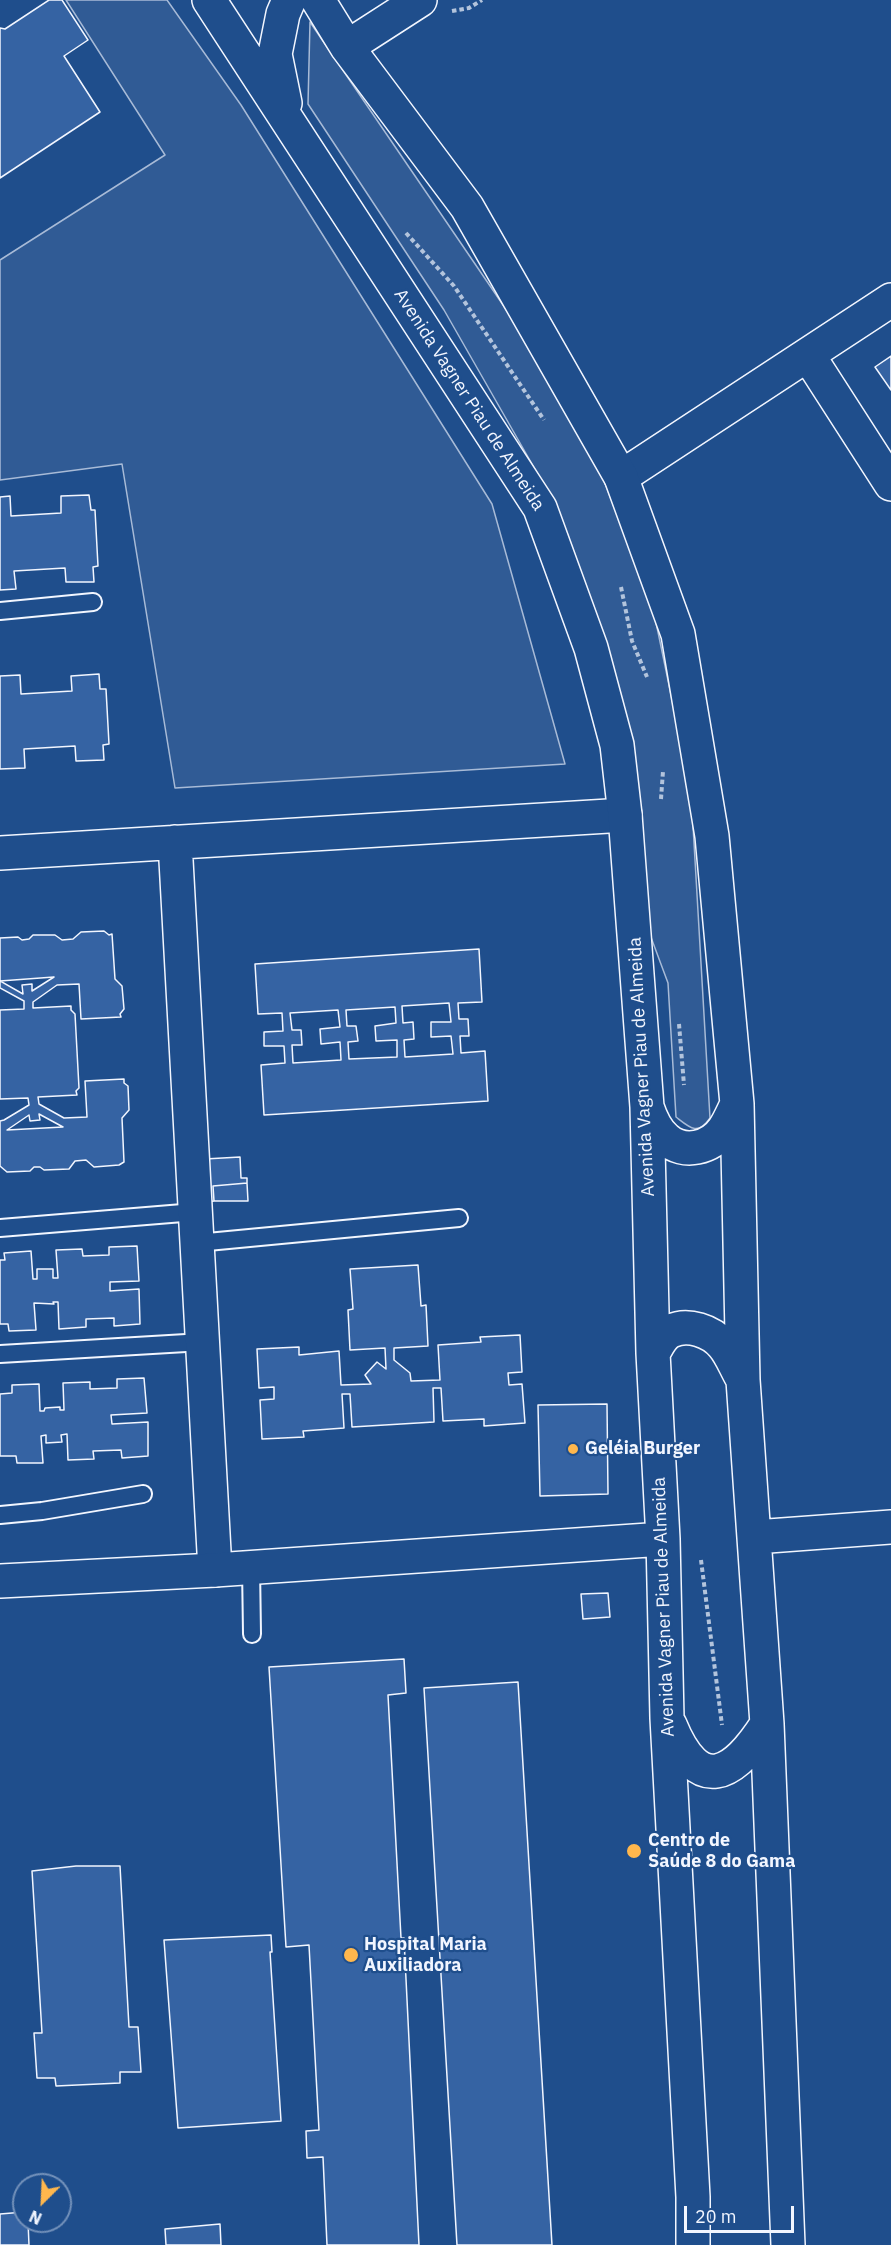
<!DOCTYPE html>
<meta charset="utf-8">
<style>
body{margin:0}
#map{position:relative;width:891px;height:2245px;overflow:hidden;background:#1f4e8c;font-family:"IBM Plex Sans",sans-serif}
canvas{display:block}
.north{position:absolute;left:12px;top:2173px;width:60px;height:60px;box-sizing:border-box;background:#1f4e8c;border:2px solid #7391ba;border-radius:50%;rotate:204deg;font-size:16px;font-weight:700;line-height:24px;text-align:center;color:#f2f6ff}
.north::after{content:'';display:block;margin:auto;width:21px;height:27px;background:#ffb74d;clip-path:polygon(50% 0,100% 100%,50% 72%,0 100%)}
.scale{position:absolute;left:684px;top:2206px;width:110px;height:27px;box-sizing:border-box;border:3px solid #f2f6ff;border-top:0;padding-left:8px;font-size:18px;line-height:21px;white-space:nowrap;color:#f2f6ff;-webkit-text-stroke:4px #1f4e8c;paint-order:stroke}
</style>
<div id="map">
<canvas width="891" height="2245"></canvas>
<div class="north">N</div>
<div class="scale">20 m</div>
</div>
<script>
const ctx = document.querySelector('canvas').getContext('2d');
ctx.lineJoin = 'round';
function fill(path, color) { ctx.fillStyle = color; ctx.fill(path, 'evenodd'); }
function trace(path, color, width, dash) { ctx.strokeStyle = color; ctx.lineWidth = width; ctx.lineCap = dash ? 'butt' : 'round'; ctx.setLineDash(dash || []); ctx.stroke(path); }
function label(font, color, halo, rows, align = 'center') {
  ctx.font = font + ' "IBM Plex Sans",sans-serif'; ctx.lineWidth = 4.5; ctx.setLineDash([]); ctx.textBaseline = 'middle'; ctx.strokeStyle = halo; ctx.fillStyle = color; for (const [text, x, y, turn = 0] of rows) {
    ctx.save(); ctx.translate(x, y); ctx.rotate((+turn || 0) * Math.PI / 180); ctx.textAlign = isNaN(turn) ? turn : align; if (halo) ctx.strokeText(text, 0, 0); ctx.fillText(text, 0, 0); ctx.restore();
  }
}
const green = new Path2D(`
 M66 0H167L241 105 492 504 565 764 175 788 122 464 0 480V260L165 155Z
 M310 22 516 324 598 465 653 608 691 791 710 1118C698 1136 690 1128 676 1117L668 983 649 932 556 506 444 310 308 104Z`);
const building = new Path2D(`
 M49 0H62L88 40 64 56 100 112 0 178V28L5 29Z
 M891 356V390L875 367Z
 M89 495 91 510H95L98 566 93 567 94 582H66L65 568 14 571 16 589 0 590V497L10 496 11 516 61 513V496Z
 M99 674 100 689H106L109 744 103 745 104 760 76 761 75 746 24 749 25 768 0 769V676L20 675 21 694 72 691 71 676Z
 M104 931 109 935 112 934 115 979 122 986 124 1009 120 1014 121 1017 81 1019 79 984 57 985 33 1002V1008L71 1006V1010L75 1014 79 1088 76 1091 77 1095 38 1097 39 1104 64 1118 87 1117 85 1081 124 1079V1083L128 1086 129 1110 122 1118 124 1162 119 1165 94 1167 86 1160 75 1161 69 1169 44 1170 40 1167H34L30 1171 7 1172 0 1166V1121L4 1120 29 1105 28 1098 0 1099V1010L24 1009V1001L0 988V981L23 994 22 985 32 984V991L54 977 0 981V938L18 937 22 940 29 939 33 935H55L62 940 73 939 81 932ZM39 1114 63 1127 7 1130 29 1115 30 1121 40 1120Z
 M479 949 482 1002 458 1003 459 1019H468L469 1036H460L461 1053 485 1051 488 1101 264 1115 261 1065 285 1063 284 1046H264V1032L283 1031 282 1013 258 1014 255 964ZM449 1003 451 1022H431V1037L451 1036 453 1054 405 1057 404 1040 414 1039 413 1022 403 1023 402 1006ZM395 1007 396 1023 375 1026 376 1041 397 1040V1057L349 1059 348 1042 358 1041 356 1026H347L346 1010ZM338 1010 340 1027 320 1029 321 1044 340 1042 341 1060 293 1063 292 1045H302L301 1030H292L290 1013Z
 M240 1157 241 1178H247V1183L213 1186 214 1201 208 1202 205 1159Z
 M247 1183 248 1201H214L213 1186Z
 M137 1246 139 1281 110 1282V1291L139 1289 140 1324 114 1326V1318L86 1319V1327L59 1329 58 1302H53L54 1304 34 1303 36 1330 9 1331 8 1324H0V1260H5L4 1253 31 1251 33 1279H37V1269H53V1278H58L56 1250 82 1249 83 1256 109 1255V1247Z
 M418 1265 421 1306 426 1305 428 1346 394 1348V1360L410 1373 411 1381 440 1380 438 1345 481 1342 480 1337 520 1335 522 1372 508 1373 509 1385 522 1384 525 1423 484 1426V1419L443 1421 441 1388H433L434 1422 352 1427 350 1394H342L344 1428 303 1431 304 1437 262 1439 260 1400 274 1399V1387L259 1388 257 1349 299 1347V1355L339 1351 341 1385 371 1384 365 1375 377 1362 386 1369 385 1348 350 1350 348 1310 353 1309 350 1269Z
 M144 1378 147 1413 111 1415 112 1424 148 1422V1456L122 1458 121 1450 93 1451 94 1459 68 1460 67 1434 61 1435 62 1442 46 1443V1435L41 1436 43 1463H17L16 1456H0V1394L12 1393V1385L39 1384 40 1411H44L45 1408 60 1407V1410H64L63 1383 90 1382V1389L117 1388V1379Z
 M607 1404 608 1494 540 1496 538 1405Z
 M608 1593 610 1617 583 1619 581 1594Z
 M404 1659 406 1693 388 1695 401 1938H404L419 2245H327L323 2157 307 2158 306 2131 319 2130 309 1945 286 1947 269 1667Z
 M518 1682 552 2245H457L424 1688Z
 M76 1866H120L129 2027H138L141 2072H120V2083L56 2086 55 2078H37L34 2033H42L32 1871Z
 M271 1935 272 1952H270L281 2121 178 2128 164 1940Z
 M24 2212V2221H28L29 2245H0V2214Z
 M220 2224 221 2245H166L165 2229Z`);
const path = new Path2D(`
 M452 11 469 8 482 0
 M406 233 454 286 544 420
 M621 587 632 641 647 677
 M661 799 663 771
 M679 1024 684 1085
 M701 1560 722 1725`);
const lane = new Path2D(`
 M0 611 93 602
 M0 1228 195 1212
 M197 1243 459 1218
 M0 1354 203 1342
 M0 1515 42 1511 143 1494
 M251 1567 252 1634`);
const street = new Path2D(`
 M808 355 891 484
 M621 477 891 300
 M175 842 215 1570
 M0 853 625 815`);
const secondary = new Path2D(`
 M209 0 540 508 591 648 617 745 625 815 647 1107 653 1353 663 1539 667 1718 693 2197V2245
 M318 0 347 47 467 207 621 477 678 634 712 836 737 1104 743 1380 767 1724 788 2245
 M347 47 420 0
 M285 103 275 54 283 14 289 0
 M647 1107C651 1119 656 1131 666 1139 684 1155 711 1148 724 1129 729 1122 733 1112 737 1104
 M653 1353C658 1345 662 1335 671 1331 688 1323 711 1331 723 1345 731 1354 736 1368 742 1378
 M755 1537 891 1527
 M0 1581 215 1570 663 1539
 M670 1725C699 1796 733 1777 767 1724`);
const markers = [
 [573,1449,6,"#ffb74d"],
 [634,1851,8,"#ffb74d"],
 [351,1955,8,"#ffb74d"]
];
const streetNames = [
 ["Avenida Vagner Piau de Almeida",469,400,57],
 ["Avenida Vagner Piau de Almeida",642,1067,-93],
 ["Avenida Vagner Piau de Almeida",664,1607,-92]
];
const poiNames = [
 ["Geléia Burger",585,1449],
 ["Centro de",648,1841],
 ["Saúde 8 do Gama",648,1862],
 ["Hospital Maria",364,1945],
 ["Auxiliadora",364,1966]
];
fill(green, '#305b95');
trace(green, '#a8bbd7', 1.5);
fill(building, '#3563a3');
trace(building, '#f2f6ff', 1.5);
trace(lane, '#f2f6ff', 20);
trace(street, '#f2f6ff', 36);
trace(secondary, '#f2f6ff', 36);
trace(path, '#b3c4dc', 4, [4.5, 3]);
trace(lane, '#1f4e8c', 16);
trace(street, '#1f4e8c', 33);
trace(secondary, '#1f4e8c', 33);
for (const [x, y, r, color] of markers) { const dot = new Path2D(); dot.arc(x, y, r, 0, 2 * Math.PI); ctx.fillStyle = color; ctx.fill(dot); trace(dot, '#1f4e8c', 2); }
label('18px', '#f2f6ff', '#1f4e8c', streetNames);
label('bold 18px', '#f2f6ff', '#1f4e8c', poiNames, 'left');
</script>
